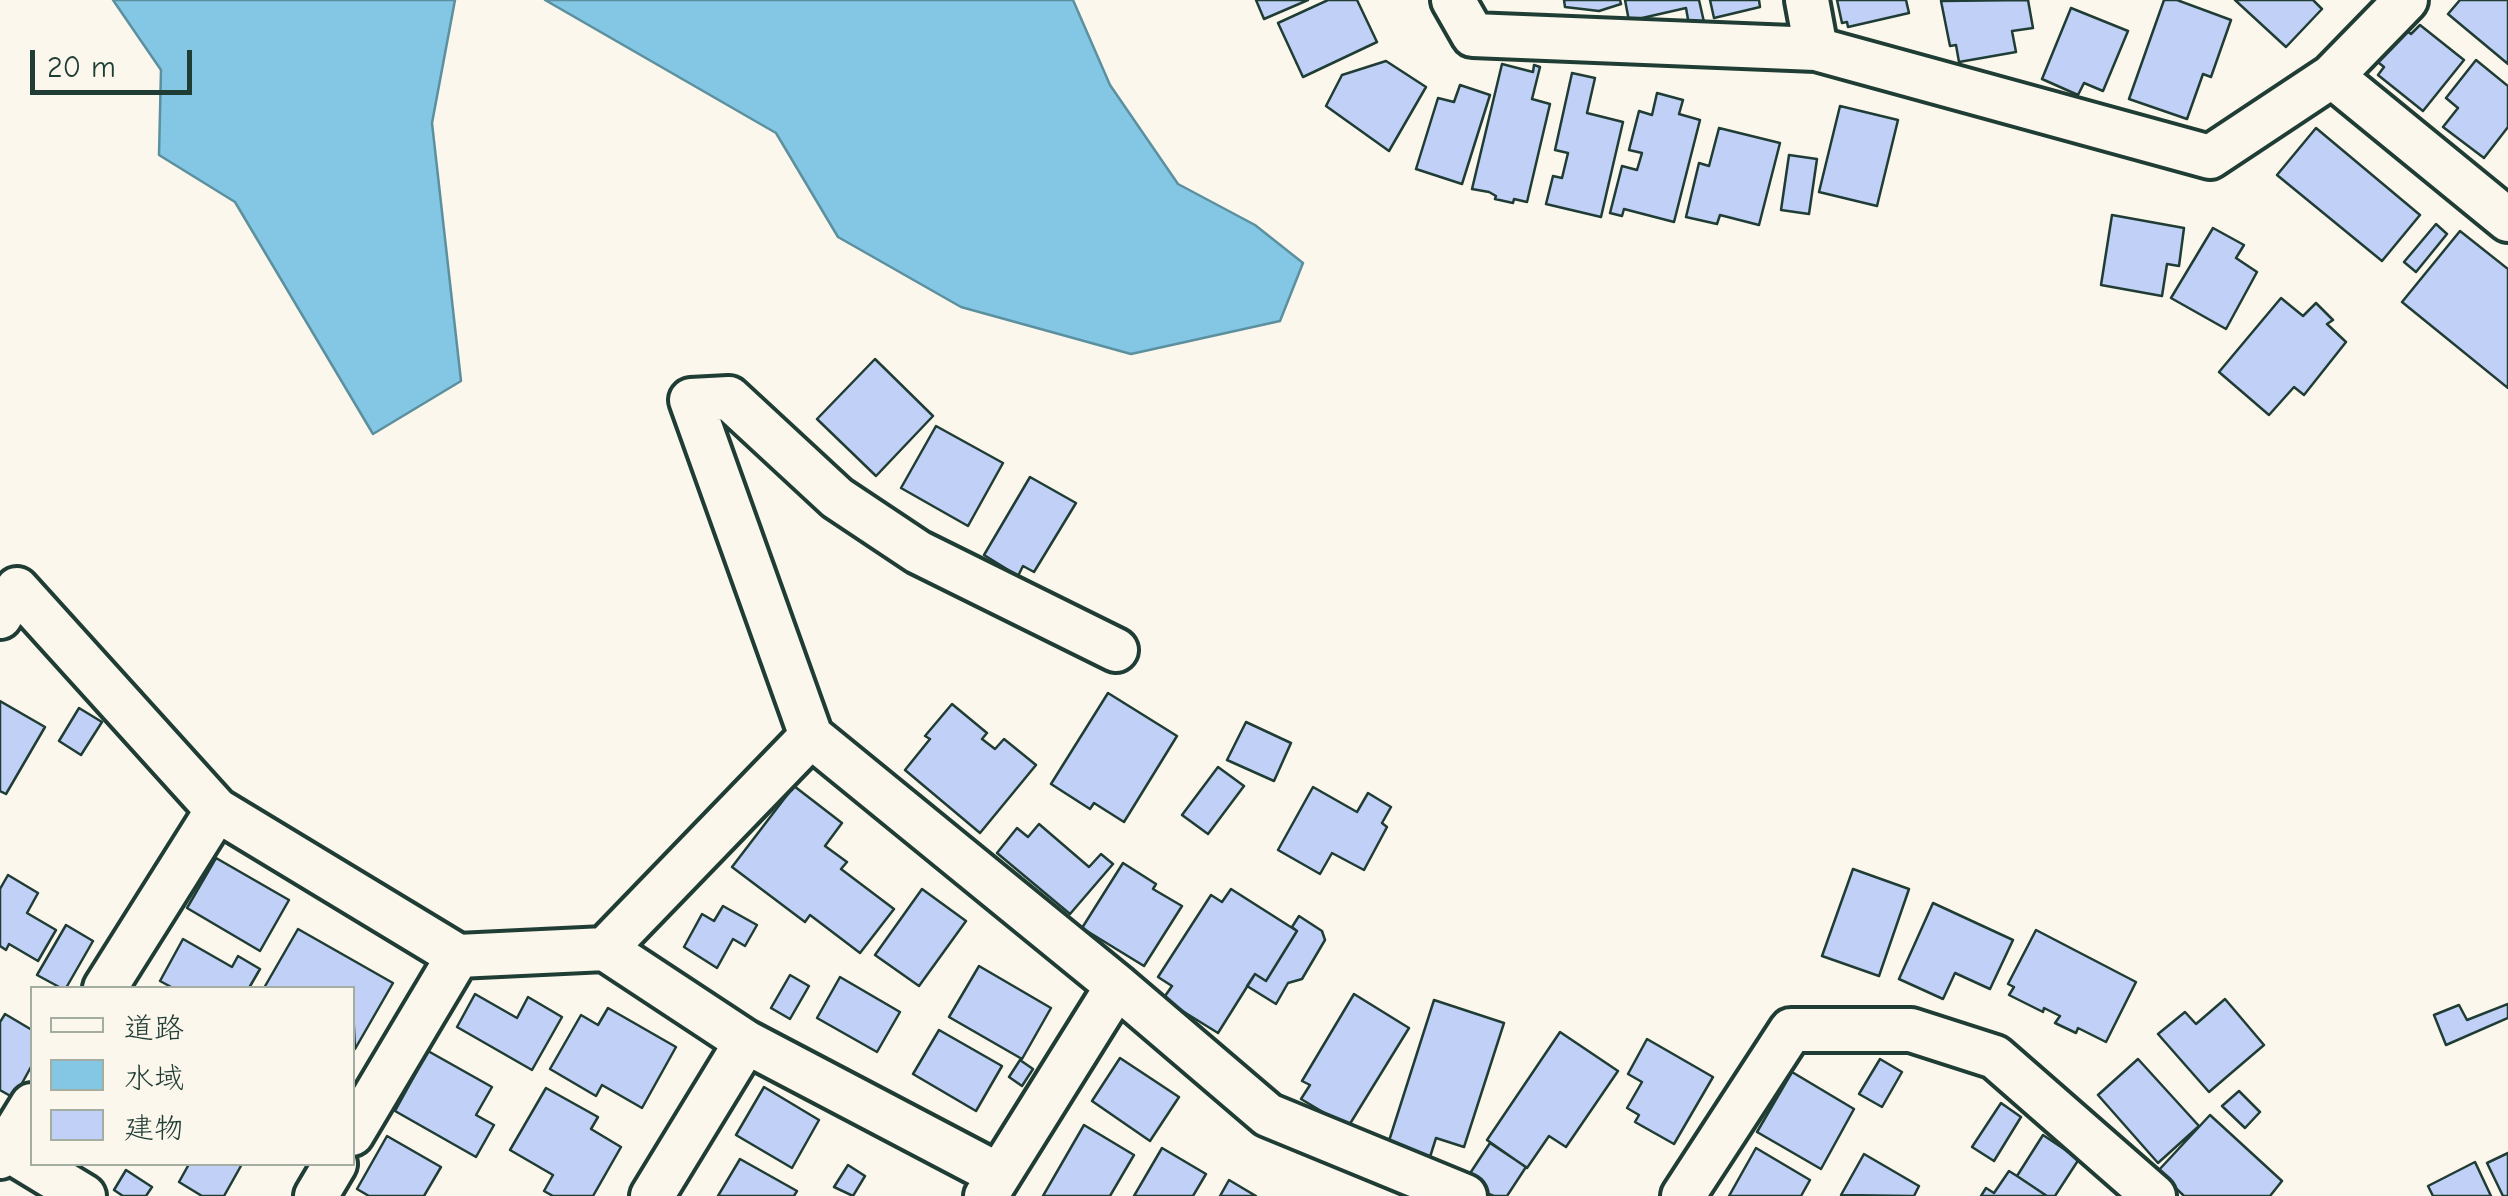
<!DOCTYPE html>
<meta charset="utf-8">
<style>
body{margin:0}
#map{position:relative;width:2508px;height:1196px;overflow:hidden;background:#fbf7ec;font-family:"Comic Neue","Klee One",sans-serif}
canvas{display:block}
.legend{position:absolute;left:30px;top:986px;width:325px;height:180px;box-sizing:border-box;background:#fbf7ec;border:2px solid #a3ada2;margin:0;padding:12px 18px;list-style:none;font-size:30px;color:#1f3d34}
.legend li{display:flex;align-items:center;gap:20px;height:50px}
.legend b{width:50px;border:2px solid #a3ada2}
.scale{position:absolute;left:30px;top:50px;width:162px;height:45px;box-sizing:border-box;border:5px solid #1f3d34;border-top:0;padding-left:12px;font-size:30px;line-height:35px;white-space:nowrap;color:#1f3d34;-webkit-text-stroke:8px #fbf7ec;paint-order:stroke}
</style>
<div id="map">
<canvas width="2508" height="1196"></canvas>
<ul class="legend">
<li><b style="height:12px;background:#fbf7ec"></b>道路</li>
<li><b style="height:28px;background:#84c7e5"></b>水域</li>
<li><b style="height:28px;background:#c0d0f6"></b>建物</li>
</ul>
<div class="scale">20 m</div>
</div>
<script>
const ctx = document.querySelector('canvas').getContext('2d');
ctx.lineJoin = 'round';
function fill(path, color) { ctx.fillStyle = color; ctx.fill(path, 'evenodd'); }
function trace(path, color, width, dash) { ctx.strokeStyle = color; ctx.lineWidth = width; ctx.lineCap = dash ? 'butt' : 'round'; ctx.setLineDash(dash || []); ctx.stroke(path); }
const water = new Path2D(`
 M113 0H455L432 123 461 381 373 434 235 202 159 155 161 70Z
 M545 0H1073L1110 85 1178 184 1255 225 1303 263 1280 321 1131 354 961 307 838 237 776 133Z`);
const building = new Path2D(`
 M1256 0H1308L1264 19Z
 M1328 0H1357L1377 42 1303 77 1278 23Z
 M1564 0H1620L1621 4 1599 11 1565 7Z
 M1625 0H1699L1704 22 1689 25 1686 8 1629 21Z
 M1710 0H1759L1760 7 1714 18Z
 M1837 0H1906L1909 13 1848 27 1847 22 1842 23Z
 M2028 0 2033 28 2012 31 2016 52 1959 62 1956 45 1950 46 1941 1Z
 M2164 0H2177L2231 20 2211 77 2203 74 2187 119 2129 99Z
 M2235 0H2313L2322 9 2286 47Z
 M2460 0H2508V64L2448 14Z
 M2071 8 2128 31 2103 91 2084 83 2078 95 2042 79Z
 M2420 25 2464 60 2423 111 2378 75 2384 67 2374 59 2401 26 2411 34Z
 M2476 60 2508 86V127L2484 158 2443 127 2458 108 2446 98Z
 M1386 61 1426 87 1389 151 1326 106 1342 75Z
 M1502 64 1533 72 1534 65 1540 67 1532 99 1550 104 1527 202 1514 199 1513 203 1495 199 1496 196 1489 192 1472 189Z
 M1572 73 1595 78 1587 113 1623 122 1601 217 1546 204 1553 176 1562 178 1568 153 1555 150Z
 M1460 85 1490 95 1462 184 1416 169 1438 98 1454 102Z
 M1657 93 1683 100 1679 114 1700 120 1674 222 1624 209 1622 216 1610 213 1622 166 1637 170 1642 153 1629 150 1639 111 1652 115Z
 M1840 106 1898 120 1877 206 1819 192Z
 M1719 128 1780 143 1759 225 1720 215 1717 224 1686 217 1699 163 1709 166Z
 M2316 128 2420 215 2382 261 2277 175Z
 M1789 155 1817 159 1809 214 1781 210Z
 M2112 215 2184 228 2179 266 2167 264 2162 296 2101 285Z
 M2436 224 2447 234 2416 272 2404 262Z
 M2213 228 2244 245 2236 258 2257 272 2226 329 2171 298Z
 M2460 231 2508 269V388L2402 302Z
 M2281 298 2303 316 2316 303 2333 320 2327 324 2346 342 2304 395 2294 387 2269 415 2219 372Z
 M875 359 933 416 876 476 817 419Z
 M936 426 1003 463 968 526 901 488Z
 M1030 477 1076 503 1034 572 1023 566 1018 576 984 555Z
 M1108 693 1177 736 1124 822 1094 803 1090 809 1051 784Z
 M0 701 45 727 6 794 0 791Z
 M952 704 987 733 982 739 995 749 1004 739 1036 765 980 833 905 770 930 739 925 736Z
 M79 708 102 722 81 755 59 741Z
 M1246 722 1291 743 1274 781 1227 760Z
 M1218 767 1244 786 1208 834 1182 815Z
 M794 786 842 823 825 846 847 862 841 869 894 909 860 953 810 915 805 922 732 867Z
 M1313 787 1357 812 1368 793 1391 807 1382 823 1387 827 1364 870 1332 853 1320 874 1278 850Z
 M1039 824 1089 867 1101 854 1113 864 1070 914 997 853 1017 828 1028 837Z
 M216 858 289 900 260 951 187 908Z
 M1123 863 1156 884 1153 889 1182 906 1144 966 1082 928Z
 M1853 869 1909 889 1879 976 1822 956Z
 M8 875 38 893 27 913 56 930 38 961 9 944 6 950 0 946V889Z
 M922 889 966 921 919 986 875 955Z
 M1231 889 1297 931 1266 981 1255 974 1218 1033 1163 999 1172 986 1158 977 1211 895 1222 902Z
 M1933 903 2013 940 1990 989 1955 973 1943 999 1899 979Z
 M723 906 757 925 745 946 733 939 717 968 684 947 702 914 714 921Z
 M1299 916 1322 931 1325 940 1302 979 1288 983 1276 1004 1247 986 1255 974 1266 981 1297 931 1292 927Z
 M66 925 93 941 66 988H61L37 975Z
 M298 929 393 983 355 1049 352 988H264Z
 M2036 930 2136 982 2106 1042 2078 1028 2076 1033 2055 1023 2060 1016 2044 1008 2043 1012 2009 995 2014 987 2008 984Z
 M183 939 232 967 238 956 260 969 249 988H173L160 981Z
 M979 966 1051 1008 1022 1059 949 1017Z
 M790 975 809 986 790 1019 771 1008Z
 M840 977 900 1012 877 1052 817 1018Z
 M475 994 517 1018 528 997 562 1017 532 1070 457 1027Z
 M1354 994 1409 1028 1348 1127 1301 1099 1310 1085 1302 1081Z
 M2225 999 2264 1045 2209 1092 2158 1034 2185 1012 2196 1024Z
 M1434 1000 1504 1023 1464 1147 1436 1138 1430 1157 1388 1144Z
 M2508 1004V1018L2446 1045 2434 1015 2459 1005 2467 1020Z
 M608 1008 676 1047 642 1108 602 1085 596 1096 550 1069 581 1015 598 1025Z
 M5 1014 32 1030V1065L14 1098 0 1090V1022Z
 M939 1030 1002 1066 976 1111 913 1074Z
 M1560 1032 1618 1071 1566 1147 1549 1136 1527 1168 1487 1140Z
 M1647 1039 1713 1077 1674 1144 1635 1122 1639 1115 1627 1108 1642 1082 1628 1074Z
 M428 1051 492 1087 476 1115 494 1125 476 1157 395 1111Z
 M1120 1058 1179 1097 1150 1141 1092 1101Z
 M1880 1059 1902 1072 1882 1107 1859 1094Z
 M2138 1059 2199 1126 2158 1163 2098 1095Z
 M1020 1060 1033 1069 1022 1086 1009 1077Z
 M1792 1072 1854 1109 1821 1169 1757 1132Z
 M764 1087 819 1120 792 1168 736 1135Z
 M546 1088 598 1117 591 1129 621 1147 593 1196H553L544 1191 553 1175 510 1150Z
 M2239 1091 2260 1112 2245 1128 2222 1106Z
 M2001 1103 2021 1117 1994 1161 1972 1147Z
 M2210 1115 2282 1181 2270 1196H2184L2158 1171Z
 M1084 1125 1134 1155 1110 1196H1043Z
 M2043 1135 2079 1159 2055 1196H2047L2017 1176Z
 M387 1136 441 1167 424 1196H369L357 1189Z
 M1490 1143 1526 1167 1507 1196H1494L1463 1184Z
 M1162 1148 1206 1174 1193 1196H1134Z
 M1756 1148 1810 1180 1801 1196H1729Z
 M2508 1153V1196H2503L2487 1163Z
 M1864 1154 1919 1186 1914 1196 1841 1195Z
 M740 1159 797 1191 794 1196H718Z
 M2475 1162 2491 1196H2433L2428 1186Z
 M189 1164H242L224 1196H202L179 1182Z
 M848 1165 865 1176 853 1196 834 1187Z
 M126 1170 152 1187 146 1196H123L114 1190Z
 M2009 1171 2017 1176 2047 1196H1981L1986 1188 1994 1193Z
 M1229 1180 1256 1196H1220Z`);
const minor = new Path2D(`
 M1453 0 1473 35 1816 49 2210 157 2332 76 2406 0
 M1807 0 1816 49
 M2332 76 2508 220
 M0 617 17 589 217 810 458 956 605 949 811 736 1117 986 1268 1115 1465 1196
 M811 736 691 400 729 398 837 498 918 552 1116 650
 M605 949 746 1042 999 1175
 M105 988 217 810
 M352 1134 458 956
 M0 1145 84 1196
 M0 1157 32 1105
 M316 1196 335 1164
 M652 1196 746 1042
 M986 1196 1117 986
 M1683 1196 1791 1030H1911L1995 1057 2154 1196`);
fill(water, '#84c7e5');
trace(water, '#5c909e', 2.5);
fill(building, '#c0d0f6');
trace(building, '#1f3d34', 2.5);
trace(minor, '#1f3d34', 50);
trace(minor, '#fbf7ec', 42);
</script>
